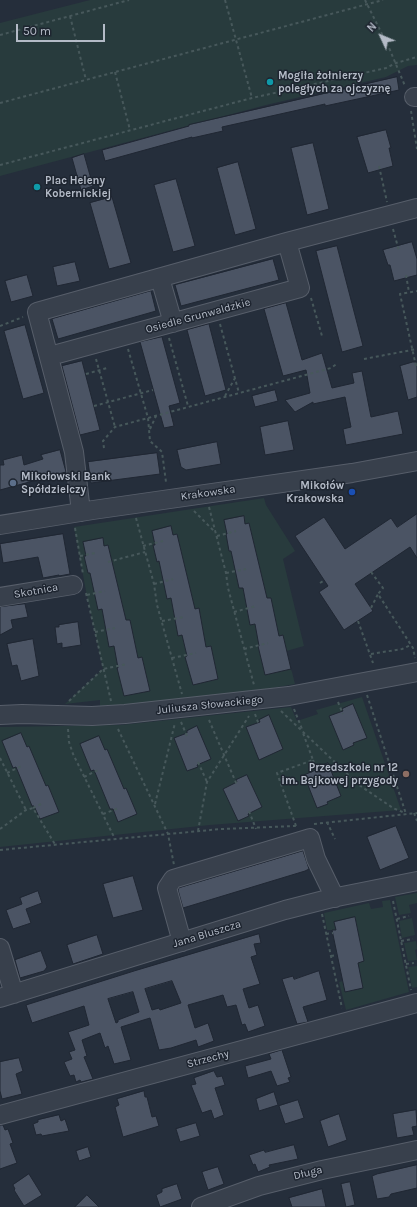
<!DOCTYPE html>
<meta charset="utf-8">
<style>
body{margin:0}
#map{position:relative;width:417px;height:1207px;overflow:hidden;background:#252e3b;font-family:Karla,sans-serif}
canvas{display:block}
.north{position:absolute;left:361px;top:16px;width:40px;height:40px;-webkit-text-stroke:3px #1e2530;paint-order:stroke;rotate:314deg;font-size:11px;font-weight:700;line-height:16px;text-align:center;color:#b4bbc7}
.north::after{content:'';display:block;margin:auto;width:14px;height:18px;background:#b4bbc7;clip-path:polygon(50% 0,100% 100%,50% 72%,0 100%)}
.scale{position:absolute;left:16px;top:24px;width:89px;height:18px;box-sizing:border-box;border:2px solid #b4bbc7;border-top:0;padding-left:5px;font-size:12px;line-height:14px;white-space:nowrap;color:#b4bbc7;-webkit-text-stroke:3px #1e2530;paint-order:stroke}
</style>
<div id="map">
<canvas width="417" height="1207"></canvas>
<div class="north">N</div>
<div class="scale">50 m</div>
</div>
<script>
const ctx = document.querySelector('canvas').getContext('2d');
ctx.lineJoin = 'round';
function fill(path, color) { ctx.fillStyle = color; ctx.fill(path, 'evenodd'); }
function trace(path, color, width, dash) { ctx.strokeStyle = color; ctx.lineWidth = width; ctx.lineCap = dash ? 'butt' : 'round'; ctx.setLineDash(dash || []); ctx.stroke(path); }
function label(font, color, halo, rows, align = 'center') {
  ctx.font = font + ' Karla,sans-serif'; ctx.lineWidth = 3; ctx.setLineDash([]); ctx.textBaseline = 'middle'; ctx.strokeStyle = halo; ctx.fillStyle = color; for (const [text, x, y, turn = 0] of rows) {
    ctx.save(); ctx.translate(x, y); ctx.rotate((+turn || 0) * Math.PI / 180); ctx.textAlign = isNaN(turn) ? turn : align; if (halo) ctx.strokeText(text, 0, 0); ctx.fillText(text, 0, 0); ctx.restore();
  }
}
const green = new Path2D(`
 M90 0H417V65L408 66 386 77 266 105 0 176V23Z
 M264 498 266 505 295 551 283 559 304 646 283 652 292 672 295 684 255 691 100 710V700L65 704 103 669 86 591 74 527Z
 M362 697 401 810 210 825 0 847V727L121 725 291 707 297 721 318 714 316 710Z
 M417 893V903L409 905 411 913 399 915 395 897Z
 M390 900 409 992 346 1010 339 982 343 981 345 992 363 988 358 963 364 961 355 918 334 922 336 930H327L324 913 369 903 371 909 383 907 382 901Z
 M412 918 415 935 402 938 399 921Z
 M416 941 417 949 415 950 417 960 408 961 404 943Z
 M417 966V987L412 988 408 967Z`);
const building = new Path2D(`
 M397 77 399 90 325 106V104L222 127 223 131 192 138V137L105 161 102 150 189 126V125Z
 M386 130 391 148H389L393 166 368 173 357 137Z
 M313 143 329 209 307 215 291 148Z
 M84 154 93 186 81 190 72 158Z
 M238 162 256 229 235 235 217 168Z
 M176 179 195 246 173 252 154 185Z
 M112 197 131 263 109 269 90 203Z
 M412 242 417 259V275L394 281 390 265H388L383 250Z
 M337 246 363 346 342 352 316 251Z
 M273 259 279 280 181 306 175 285Z
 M75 262 80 281 57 286 53 267Z
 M27 275 33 296 11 302 5 281Z
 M151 291 156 311 58 339 52 319Z
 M286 303 302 360 322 353 332 388 354 383 352 373 362 371 371 417 398 411 403 434 346 445 343 429 351 427 345 397 313 404V402L295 412 285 400 310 393 306 370 283 376 264 309Z
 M209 324 226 390 205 396 187 330Z
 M25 325 44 393 23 399 4 331Z
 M162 337 180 403 169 406 174 426 164 428 140 342Z
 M82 361 100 430 80 435 62 366Z
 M413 362H417V397L408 400 400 366Z
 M275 390 278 401 255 407 252 396Z
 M288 421 294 450 265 455 260 427Z
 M217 442 221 464 186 470 181 467 177 450Z
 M60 450 66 472 0 490V465H4L3 460 22 455 24 465 43 459 41 455Z
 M157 453 160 474 91 483 88 462Z
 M417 514V558L410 547 355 584 373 611 344 630 319 592 328 586 295 536 324 517 345 549 391 518 397 527Z
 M244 516 245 524 249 523 267 598H271L279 636 283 635 291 669 265 675 258 646H259L255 624 250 625 243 588H239L231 551H229L226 534H227L224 520Z
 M171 526 173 535 177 534 195 609 199 608 206 647 211 646 218 679 193 685 185 657 187 656 182 635 178 636 171 598 167 599 159 561 157 562 153 545H155L152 531Z
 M63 534 70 574 59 576V575L43 578 38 557 3 563 0 544Z
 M103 538 104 546 108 545 126 620H130L138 658 142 657 150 691 124 696 117 668H118L114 646 109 647 102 609 98 610 90 573H88L84 556H86L83 542Z
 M25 604 28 617 11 620 13 628 0 635V607Z
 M78 622 81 645 62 648V643L57 644 55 627H59V625Z
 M33 639 39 676 21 681 17 665 12 666 7 644Z
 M353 704 367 738 353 743 354 745 343 750 329 716 343 711 342 709Z
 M269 715 283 749 259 760 246 727 260 722 259 720Z
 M197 726 211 759 197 765 198 767 187 771 174 738 187 733V731Z
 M21 733 27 747 29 746 46 786 48 785 59 812 40 819 34 806H32L16 767 13 768 2 741Z
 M99 736 105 750 107 749 124 789 126 788 137 814 118 822 113 809H110L94 770 91 771 80 744Z
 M328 763 341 796 327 802 328 804 317 808 304 775 318 769 317 768Z
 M247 775 262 807 248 814 249 816 238 821 223 789 237 782 236 780Z
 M396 826 409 858 380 870 367 837Z
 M303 851 309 869 305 871 183 908 178 890 179 888Z
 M133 876 143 910 113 918 103 884Z
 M38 891 42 903 26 909 31 923 13 929 6 910 22 904 20 898Z
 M355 917 364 961 358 963 363 988 345 992 332 930H336L334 922Z
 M259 934 261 943 254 944 257 955 251 957 260 984 243 989 249 1008 258 1005 265 1026 248 1032 245 1024 242 1025 236 1005 227 1007 223 995 188 1005 195 1028 208 1023 214 1041 198 1047 196 1040 171 1048 159 1050 150 1018 121 1027 131 1060 114 1064 108 1046 105 1048 100 1033 82 1040 87 1056 84 1057 93 1079 81 1082 80 1080 76 1082 74 1075 70 1076 64 1062 72 1059 69 1052 75 1050 68 1032 89 1025 84 1006 32 1023 26 1005 134 971ZM172 981 181 1003 160 1010 159 1008 152 1010 145 989ZM133 992 139 1012 118 1020V1022L116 1023 108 999Z
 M97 935 103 954 73 964 67 945Z
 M41 951 47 967 44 971 20 978 15 960Z
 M319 971 327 1000 303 1007 308 1022 297 1024 282 979 293 976 294 979Z
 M282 1050 291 1077 288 1078 290 1082 277 1086 271 1071 248 1078 245 1066 271 1059 269 1054Z
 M19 1058 23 1071 16 1074 22 1094 2 1099 0 1091V1062Z
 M214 1071 217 1077 222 1076 225 1085 215 1088 224 1115 214 1119 211 1110 202 1113 191 1085 196 1084 194 1078Z
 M144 1091 145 1097H147L152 1117 156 1116 159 1126 123 1137 115 1107 119 1105 117 1099Z
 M274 1092 278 1105 259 1111 256 1099Z
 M298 1100 304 1118 285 1124 279 1106Z
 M416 1110 417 1126 412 1127 414 1135 397 1138 393 1114Z
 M339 1114 347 1140 328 1147 320 1121Z
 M59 1115 61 1121 65 1119 69 1131 42 1136 41 1134 36 1135 33 1124 38 1122V1120Z
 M196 1123 200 1136 180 1142 176 1129Z
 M0 1125H3L5 1130 8 1129 13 1143 10 1144 17 1163 0 1169Z
 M294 1145 298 1159 269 1165 270 1167 258 1172 255 1164 253 1165 249 1155 264 1150 265 1152Z
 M88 1147 91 1157 79 1161 76 1151Z
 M417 1165V1188L391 1194 389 1197 377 1199 372 1176 377 1174Z
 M218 1167 224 1184 208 1190 202 1172Z
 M29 1174 42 1195 24 1206 14 1190 15 1189 13 1185Z
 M350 1182 355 1205 346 1207 341 1184Z
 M177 1184 182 1199 160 1207 156 1195 162 1192V1189Z
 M322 1189 326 1207H292L289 1198Z
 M87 1195 99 1207H75Z`);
const path = new Path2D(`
 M225 0 252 98
 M365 0 390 50 405 86
 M70 16 86 80
 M0 35 129 0
 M115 72 130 130
 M0 103 383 0
 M411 111 417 149
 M0 165 252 98 386 68 396 63 417 57
 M379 166 387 202
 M393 229 399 251
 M406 275 409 292
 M311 298 322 336
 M220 324 239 393
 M0 326 23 317
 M169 338 188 406
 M128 349 148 418 150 441 162 452 166 482
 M96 359 115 427
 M364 359 417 349
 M416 366 400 294 417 291
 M86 374 107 368
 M225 396 235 378
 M94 406 153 390
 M150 429 156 416
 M104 448 103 441 115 427 331 368 338 363
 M209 507 226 573 228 588 254 685
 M194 511 215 532
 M136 518 154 584 157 605 182 694
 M75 528 83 574
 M217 536 236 531
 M143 546 163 541
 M80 556 95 553
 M108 562 145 552
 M371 572 383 588 378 594 413 648 415 658
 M226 573 246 569
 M320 583 325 580
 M154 584 173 579
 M86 593 111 701
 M87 595 105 591
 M371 608 378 594
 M234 612 256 606
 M162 621 184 617
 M358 621 373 663
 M95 632 115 628
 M244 649 268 643
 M371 654 402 649 411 645
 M172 658 196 653
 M367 695 406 814
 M69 701 103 669 127 664
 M338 702 343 714
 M294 709 302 729
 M281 711 359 785 393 808 405 813
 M255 714 259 725
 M209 720 237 785
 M181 722 187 736
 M68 729 69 742 73 754 115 839
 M118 729 168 834 174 865
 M0 758 26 810
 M313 760 317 772
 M198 762 207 782
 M7 773 22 766
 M84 777 100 769
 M155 804 175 723
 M33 808 41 804
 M249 811 256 829
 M414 813 417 821
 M103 814 119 808
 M327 822 335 839
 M314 824 417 813
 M296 826 277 773 313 760 303 733
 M0 829 26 810 33 808 56 846
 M198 831 207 782 249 716
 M0 850 221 829 296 826
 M393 901 411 990
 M322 914 342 1008
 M397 919 409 916
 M326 934 333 933
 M401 941 413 939
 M331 956 337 955
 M406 964 414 963`);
const minor = new Path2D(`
 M414 97H417
 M160 278 173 323
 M50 356 300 288 287 242
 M81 512 74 452 37 312 287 242 417 208
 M0 525 93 510 352 473 417 461
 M0 597 73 585
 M0 715 22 714 92 716 125 714 289 696 417 672
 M182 942 167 888 173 879 310 838 316 859 335 898
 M0 948 14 994
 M0 998 285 910 332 898 417 881
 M0 1115 417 1003
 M201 1207 259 1186 322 1170 417 1150`);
const markers = [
 [270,82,4,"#0f9aa8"],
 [37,187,4,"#0f9aa8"],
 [13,483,4,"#5c6f8a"],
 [352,492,4,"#1a4fb4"],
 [406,774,4,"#8d6e63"]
];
const poiNames = [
 ["Mogiła żołnierzy",278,76],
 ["poległych za ojczyznę",278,89],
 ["Plac Heleny",45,181],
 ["Kobernickiej",45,194],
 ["Mikołowski Bank",21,477],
 ["Spółdzielczy",21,490],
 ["Mikołów",344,486,"right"],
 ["Krakowska",344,499,"right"],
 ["Przedszkole nr 12",398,768,"right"],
 ["im. Bajkowej przygody",398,781,"right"]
];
const streetNames = [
 ["Osiedle Grunwaldzkie",198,316,-15],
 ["Krakowska",208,493,-8],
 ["Skotnica",36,591,-10],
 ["Juliusza Słowackiego",210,705,-6],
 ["Jana Bluszcza",207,934,-17],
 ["Strzechy",208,1059,-15],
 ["Długa",308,1173,-14]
];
fill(green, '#283b3d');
fill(building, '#4b5464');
trace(building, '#202733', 1);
trace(minor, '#575e6a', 20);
trace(path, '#47585b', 2, [3, 3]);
trace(minor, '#38404c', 18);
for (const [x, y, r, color] of markers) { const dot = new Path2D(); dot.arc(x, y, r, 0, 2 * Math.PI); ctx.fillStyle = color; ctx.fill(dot); trace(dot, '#1e2530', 1.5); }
label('bold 11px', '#b4bbc7', '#1e2530', poiNames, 'left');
label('11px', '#b4bbc7', '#1e2530', streetNames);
</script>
